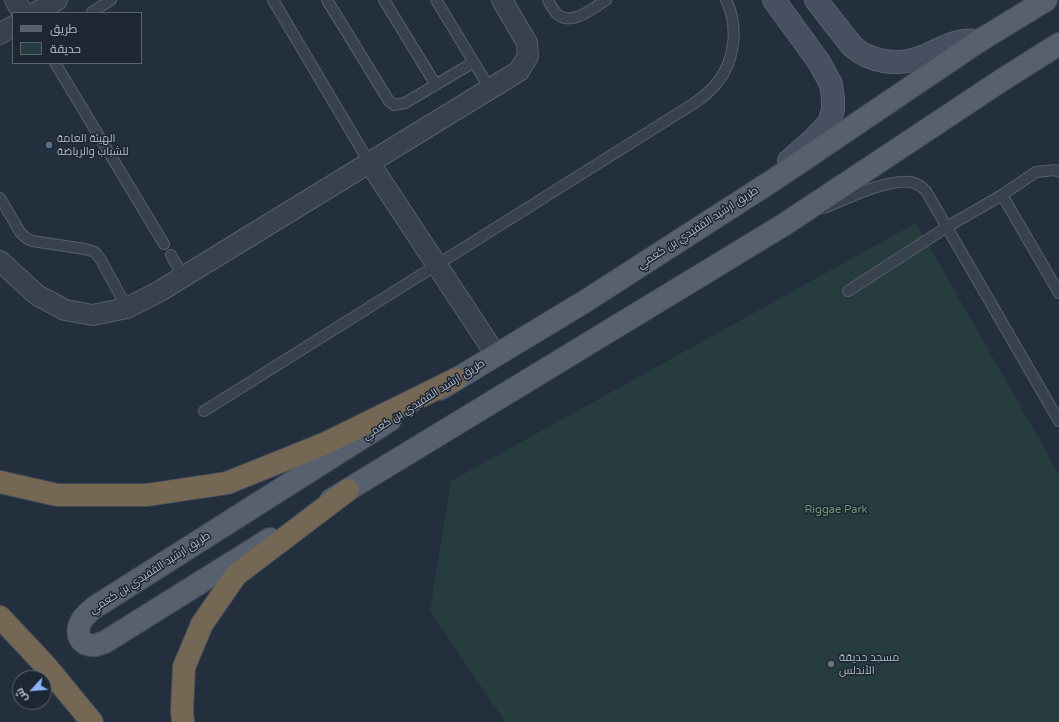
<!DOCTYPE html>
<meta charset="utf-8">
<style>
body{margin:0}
#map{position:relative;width:1059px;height:722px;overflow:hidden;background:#242f3e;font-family:"Varela Round",Cairo,sans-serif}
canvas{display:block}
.legend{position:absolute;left:12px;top:12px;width:130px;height:52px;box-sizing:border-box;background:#1d2633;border:1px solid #59626f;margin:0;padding:5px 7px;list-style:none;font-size:12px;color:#b4bcc9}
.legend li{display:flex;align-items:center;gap:8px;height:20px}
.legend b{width:20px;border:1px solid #59626f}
.north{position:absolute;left:12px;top:670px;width:40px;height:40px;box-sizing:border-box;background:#1d2633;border:1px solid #59626f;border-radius:50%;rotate:244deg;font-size:11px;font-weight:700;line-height:16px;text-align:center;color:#b4bcc9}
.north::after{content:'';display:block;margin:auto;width:14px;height:18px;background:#8ab4f8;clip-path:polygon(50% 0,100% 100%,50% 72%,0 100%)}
</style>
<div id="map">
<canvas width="1059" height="722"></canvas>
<ul class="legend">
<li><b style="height:5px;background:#56606e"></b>طريق</li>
<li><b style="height:11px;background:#263c3f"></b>حديقة</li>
</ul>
<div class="north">ش</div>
</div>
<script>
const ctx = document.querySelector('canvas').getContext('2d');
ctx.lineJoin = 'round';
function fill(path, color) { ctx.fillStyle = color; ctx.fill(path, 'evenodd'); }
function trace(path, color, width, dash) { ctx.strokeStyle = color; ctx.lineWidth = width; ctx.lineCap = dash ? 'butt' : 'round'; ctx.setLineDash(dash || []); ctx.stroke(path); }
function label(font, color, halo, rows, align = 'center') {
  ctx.font = font + ' "Varela Round",Cairo,sans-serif'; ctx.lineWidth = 3; ctx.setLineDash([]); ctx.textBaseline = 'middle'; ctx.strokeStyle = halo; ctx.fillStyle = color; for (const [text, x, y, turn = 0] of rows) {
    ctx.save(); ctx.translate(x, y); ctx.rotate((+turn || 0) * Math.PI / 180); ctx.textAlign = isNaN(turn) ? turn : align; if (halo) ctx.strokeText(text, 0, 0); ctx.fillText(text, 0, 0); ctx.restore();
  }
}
const green = new Path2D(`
 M916 223 1059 474V722H505L430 611 451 481Z`);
const lane = new Path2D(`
 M273 0 369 162
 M327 0 389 101 394 105 405 103 474 62
 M384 0 436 85
 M436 0 490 89
 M548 0C550 4 553 9 556 13 570 28 593 8 606 0
 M92 12 111 0
 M55 63 164 244
 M1002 195 1059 293
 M0 198 20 232C24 237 27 239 32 241L85 249 95 252 101 260 127 308
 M824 208C846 199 886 179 910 182 916 183 921 186 926 191L1059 421
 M171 255 183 276
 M848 291 947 227 1002 195 1036 172 1055 170 1059 172
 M204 411 693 104C702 98 710 92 717 83 735 61 739 26 726 0`);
const street = new Path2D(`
 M15 0 23 13
 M35 13 57 0
 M0 34 13 26
 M369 162 496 355
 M0 261 37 295 65 310 93 315 127 308 160 291 519 71 528 56 527 43 502 0`);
const secondary = new Path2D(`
 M774 0 819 62 831 84 833 99V110L829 123 815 138 789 161
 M816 0 852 46C871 63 899 66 922 57 936 52 948 43 963 41 968 40 973 41 979 41`);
const primary = new Path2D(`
 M440 389 584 302 775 179 979 41 1046 0
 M331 500 785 224 1002 80 1059 44
 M270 539 105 642C102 643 99 644 96 645 80 647 74 633 82 620 85 615 90 611 95 607L390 420`);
const highway = new Path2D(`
 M0 482 57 495H147L227 483 324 444 456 379
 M0 617 46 666 92 722
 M183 722 182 711 184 667 202 624 236 575 348 490`);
const markers = [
 [49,145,4,"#5c6f8a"],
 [831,664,4,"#6b7280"]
];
const poiNames = [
 ["الهيئة العامة",57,139],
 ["للشباب والرياضة",57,152],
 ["مسجد حديقة",839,658],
 ["الأندلس",839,671]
];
const streetNames = [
 ["طريق ارشيد القفيدي بن كعمي",698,228,-33],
 ["طريق ارشيد القفيدي بن كعمي",424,400,-32],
 ["طريق ارشيد القفيدي بن كعمي",150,573,-33]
];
const parkNames = [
 ["Riggae Park",836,510]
];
fill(green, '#263c3f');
trace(lane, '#565f6c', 12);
trace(street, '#565f6c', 22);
trace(secondary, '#565f6c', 24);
trace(primary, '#414a57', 24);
trace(highway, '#434c59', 24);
trace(lane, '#38414e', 10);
trace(street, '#38414e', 20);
trace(secondary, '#465061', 22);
trace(primary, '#56606e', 22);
trace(highway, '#746855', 22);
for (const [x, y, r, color] of markers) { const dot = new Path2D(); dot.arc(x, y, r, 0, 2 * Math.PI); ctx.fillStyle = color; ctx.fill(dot); trace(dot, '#1d2633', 1.5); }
label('11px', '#b4bcc9', '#1d2633', poiNames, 'left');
label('11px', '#b4bcc9', '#1d2633', streetNames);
label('11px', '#6b9a76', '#1d2633', parkNames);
</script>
